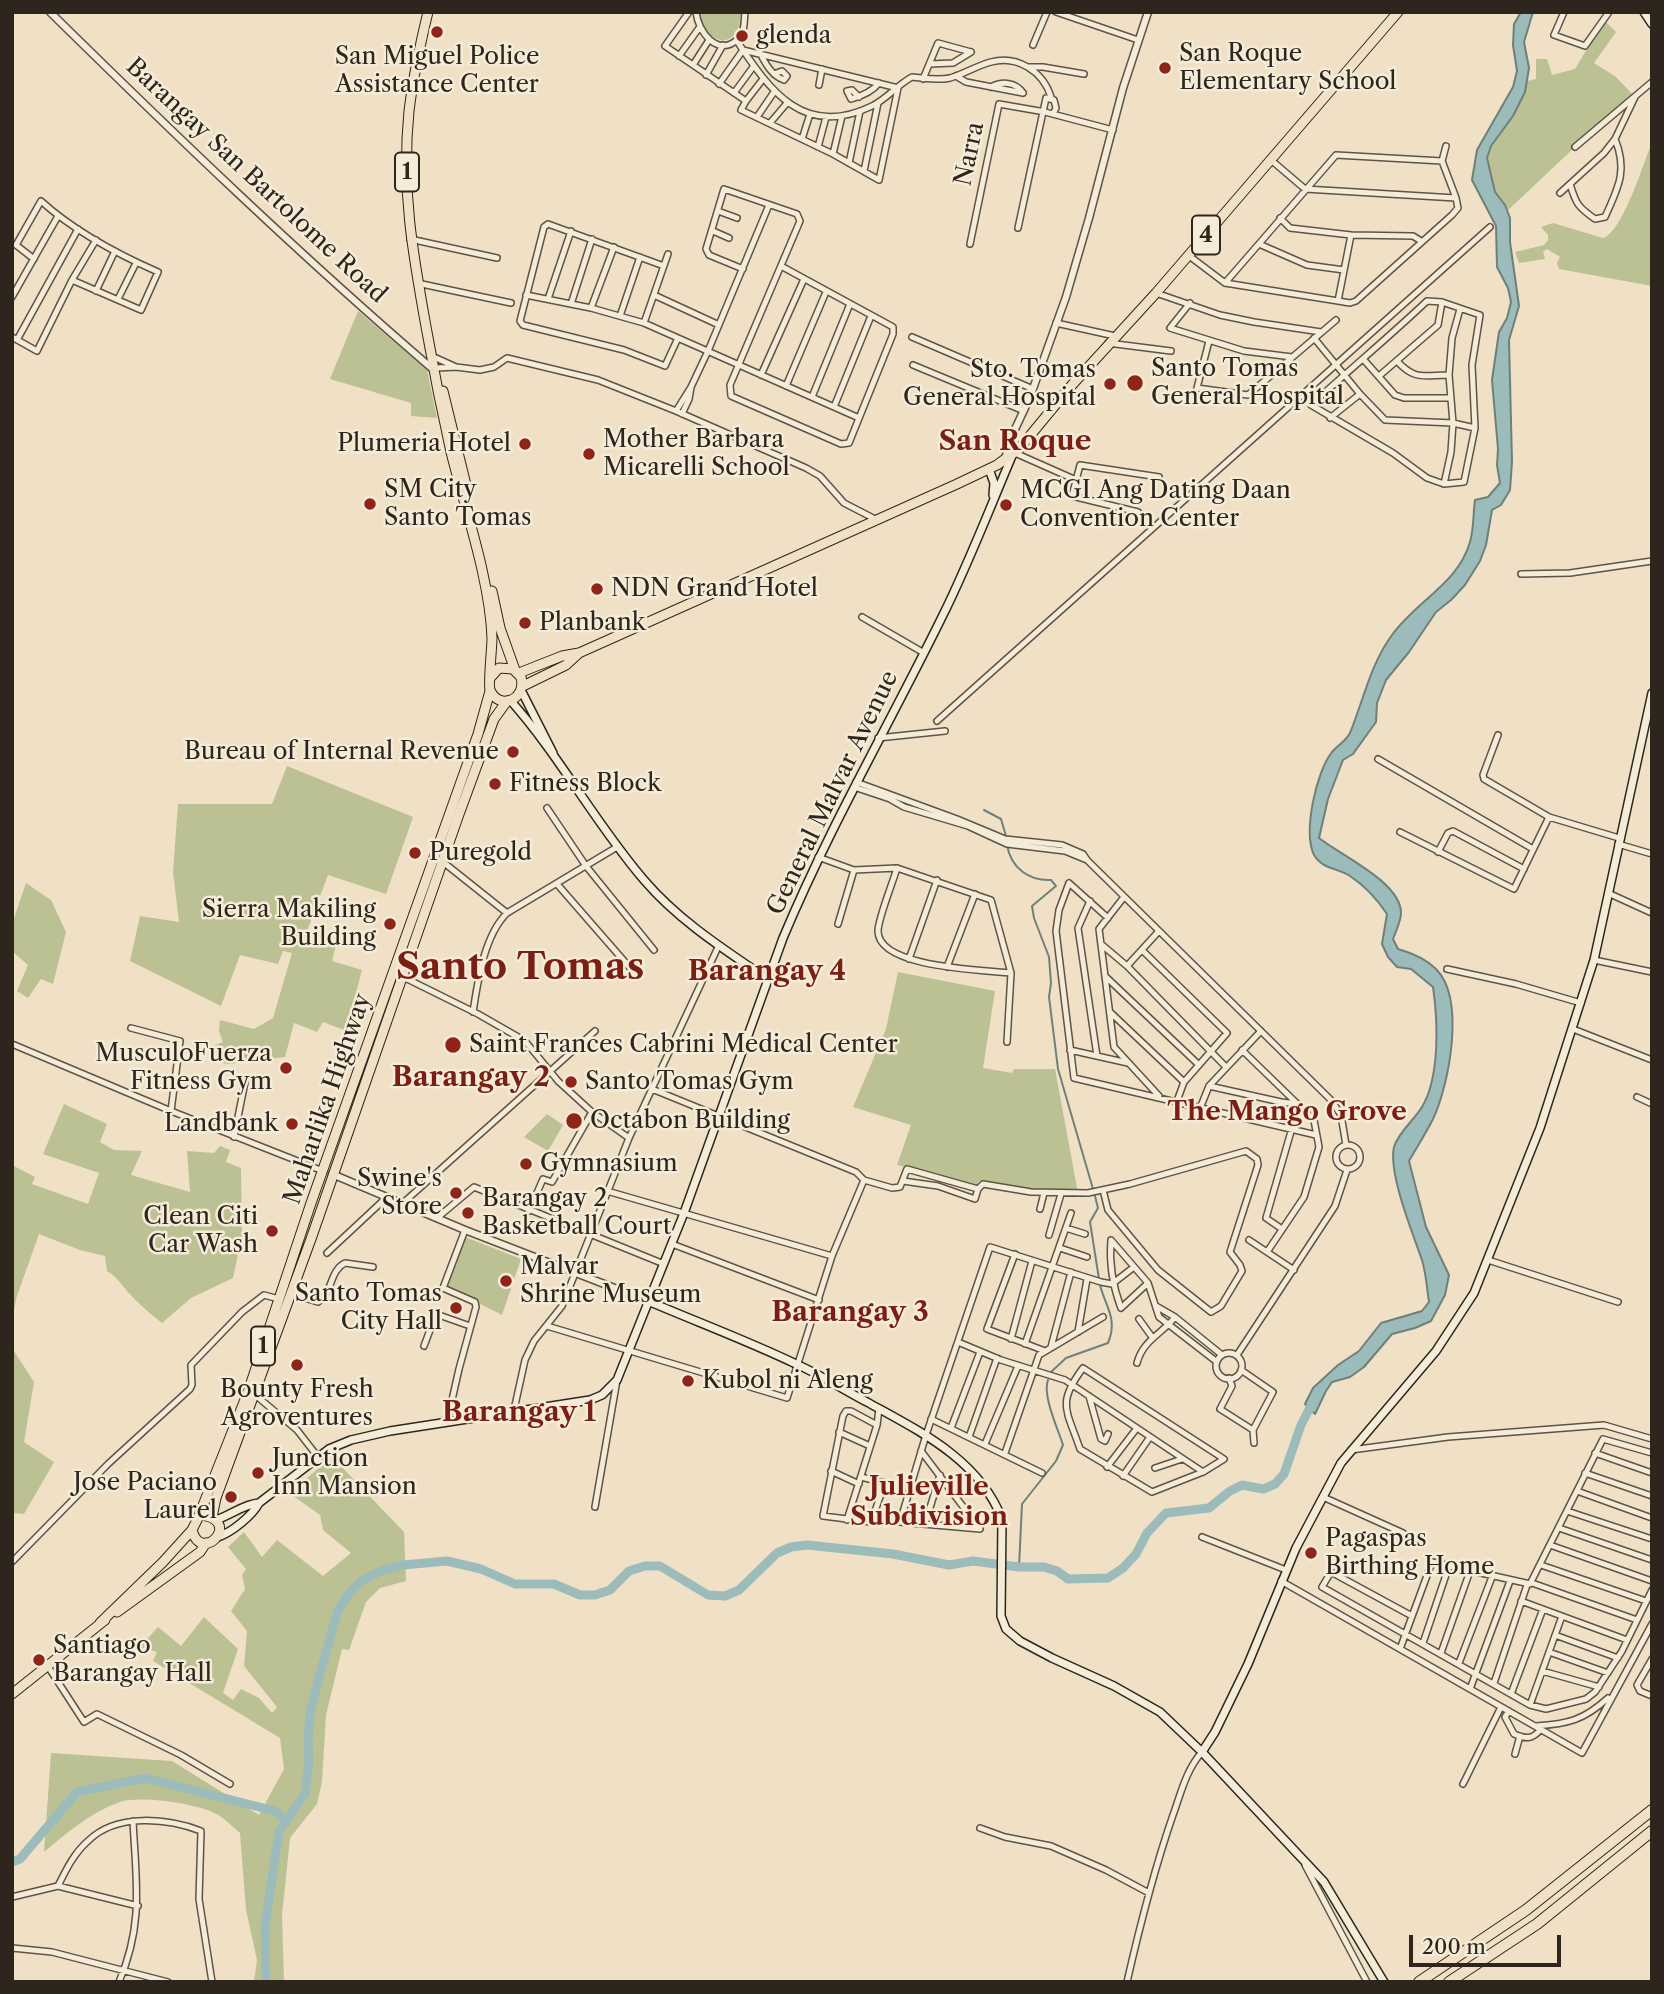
<!DOCTYPE html>
<style>
body{margin:0}
#map{position:relative;width:1664px;height:1994px;overflow:hidden;background:#f0e0c5;font-family:"Libre Caslon Text",serif}
canvas{display:block}
.frame{position:absolute;inset:0;border:14px solid #2e261c;pointer-events:none}
.scale{position:absolute;left:1409px;top:1935px;width:152px;height:32px;box-sizing:border-box;border:4px solid #2e261c;border-top:0;padding-left:9px;font-size:21px;line-height:24px;white-space:nowrap;color:#2e261c;-webkit-text-stroke:5px #f5ebd9;paint-order:stroke}
</style>
<div id="map">
<canvas width="1664" height="1994"></canvas>
<div class="frame"></div>
<div class="scale">200 m</div>
</div>
<script>
const ctx = document.querySelector('canvas').getContext('2d');
ctx.lineJoin = 'round';
function fill(path, color) { ctx.fillStyle = color; ctx.fill(path, 'evenodd'); }
function trace(path, color, width, dash) { ctx.strokeStyle = color; ctx.lineWidth = width; ctx.lineCap = dash ? 'butt' : 'round'; ctx.setLineDash(dash || []); ctx.stroke(path); }
function label(font, color, halo, rows, align = 'center') {
  ctx.font = font + ' "Libre Caslon Text",serif'; ctx.lineWidth = 5; ctx.setLineDash([]); ctx.textBaseline = 'middle'; ctx.strokeStyle = halo; ctx.fillStyle = color; for (const [text, x, y, turn = 0] of rows) {
    ctx.save(); ctx.translate(x, y); ctx.rotate((+turn || 0) * Math.PI / 180); ctx.textAlign = isNaN(turn) ? turn : align; if (halo) ctx.strokeText(text, 0, 0); ctx.fillText(text, 0, 0); ctx.restore();
  }
}
const green = new Path2D(`
 M699 12H741C740 52 706 47 699 12Z
 M1604 20 1616 32 1594 63 1616 77 1635 97 1575 147 1504 214 1505 206C1459 144 1518 135 1527 81L1536 79V59H1547L1552 75 1575 69Z
 M1652 143V286L1559 269 1557 263 1560 257 1547 249 1543 252 1545 259 1519 263 1515 252 1544 245 1548 240V235L1541 227 1553 223 1603 238C1623 232 1643 163 1652 143Z
 M358 311 427 370 437 418 411 416V403L330 379Z
 M287 766 413 817 386 894 328 875 306 934 336 945 332 961 362 970 351 1012 359 1018 352 1033 323 1022 317 1032 294 1023 285 1057 229 1064 216 1062 211 1047 223 1042 219 1031 220 1020 254 1029 273 1018 292 953 283 951 278 964 240 955 221 1006 130 961 140 916 179 922 173 872 178 804H272Z
 M26 883 51 900 66 932 53 984 41 979 28 998 17 991 28 965 12 951V924Z
 M898 972 995 991 983 1068 1012 1073 1014 1069H1055L1078 1193H1043L979 1181 975 1190 944 1177 897 1165 911 1125 853 1107 886 1029Z
 M64 1104 107 1124 100 1142 114 1150 142 1151 131 1175 190 1192 187 1151 214 1153 220 1146 230 1150 226 1162 241 1168 242 1235 233 1278 191 1298 162 1323C149 1313 138 1303 127 1291 120 1283 117 1277 107 1271L105 1256 80 1250 39 1234 17 1296 12 1318V1165L35 1177 32 1184 88 1204 99 1173 43 1154Z
 M547 1114 563 1125 548 1151 524 1137Z
 M465 1237 521 1259 502 1315 445 1286Z
 M12 1348 34 1382 24 1442 54 1462 24 1514 12 1513Z
 M334 1459 404 1532 406 1581 380 1588 366 1602 349 1650 342 1649 326 1715 322 1782 317 1804 290 1838 282 1915 284 1982H254L257 1960 246 1910 240 1833C234 1828 227 1821 220 1816 202 1804 141 1795 120 1802 91 1812 67 1833 44 1852L51 1753 172 1761 259 1815 284 1769 280 1738 153 1661 157 1652 140 1647 158 1627 181 1646 204 1617 238 1649 223 1693 233 1700 241 1689 259 1698 272 1713 277 1707 244 1666 247 1631 231 1611 245 1589 242 1575 246 1569 228 1547 244 1532 262 1557 277 1540 323 1576 351 1553 323 1530 320 1515 289 1493 326 1462Z`);
const water = new Path2D(`
 M1521 12H1533L1524 42 1529 68 1525 92 1513 116 1491 146 1487 158 1495 192 1505 205 1510 218V242L1519 306 1509 340 1512 462 1510 490 1501 505 1492 510 1486 545 1480 561 1465 585 1451 600 1436 612 1409 652 1386 680 1377 703 1376 722 1353 754 1343 760 1328 799 1319 838C1340 855 1401 882 1401 913 1401 921 1396 931 1393 939L1398 949C1412 953 1425 958 1436 969 1466 999 1449 1085 1433 1119 1426 1133 1417 1147 1409 1161L1426 1227 1449 1275 1445 1295 1431 1321 1415 1328 1392 1334 1364 1367 1350 1377 1332 1382 1326 1391 1315 1414 1305 1404 1313 1388 1338 1365 1359 1351 1381 1323 1422 1311 1429 1302C1427 1289 1426 1273 1422 1260 1413 1234 1388 1173 1394 1147 1398 1133 1414 1120 1422 1107 1440 1077 1438 1021 1433 987L1411 969 1397 967 1388 957 1382 944 1387 914C1377 899 1365 886 1350 876 1338 868 1322 869 1314 855 1303 832 1316 772 1332 752 1338 745 1346 741 1350 733 1363 701 1371 663 1392 635 1416 601 1458 584 1470 542 1474 529 1473 513 1475 500L1488 497 1500 483 1497 465 1498 449 1492 380 1499 332 1507 318 1511 302 1508 288 1497 267 1496 226 1472 180 1477 150 1513 87 1517 71 1513 45 1514 24Z`);
const stream = new Path2D(`
 M984 810 1001 819 1006 836
 M1007 845C1011 868 1029 881 1051 880L1056 886 1032 906 1034 918 1049 957 1051 983 1049 997 1058 1069 1093 1189
 M1095 1196 1098 1208 1090 1222 1099 1279
 M1051 1372 1066 1358 1108 1343C1118 1319 1106 1308 1100 1285
 M1019 1567 1022 1504 1056 1461 1063 1445C1058 1429 1042 1395 1048 1380`);
const river = new Path2D(`
 M12 1862 20 1859 77 1792 145 1778 275 1811 287 1821
 M266 1982 265 1926 279 1831 305 1794 309 1762 308 1740 310 1713 319 1677 338 1610 347 1596 360 1582 380 1571 403 1565 447 1561 481 1569 515 1584H554L580 1595H595L610 1590 629 1571 645 1566H660L708 1595 725 1596 739 1590 777 1553 791 1547 807 1545 893 1554 949 1565 973 1561 1019 1567H1044L1057 1571 1068 1579 1108 1578 1123 1568 1136 1554 1147 1533 1166 1513 1209 1508 1230 1491 1242 1485 1263 1489 1275 1484 1284 1474 1301 1425 1314 1400`);
const minor = new Path2D(`
 M689 12 665 46 746 101
 M696 12C698 32 718 58 738 39 745 33 744 21 745 12
 M1056 12 1138 40
 M1564 12 1554 35 1585 46 1609 12
 M737 41C770 91 804 139 872 106 887 99 897 85 912 77 925 78 936 81 950 78 964 74 976 66 991 62 1017 55 1043 71 1051 97
 M1033 45 1047 12
 M760 53C765 63 772 76 784 80
 M679 56 699 28
 M930 64 953 63 971 52
 M693 65 709 40
 M1029 67H1043L1084 74
 M774 74 782 71 787 76 784 80
 M706 75 723 45
 M956 76 966 82 1023 93
 M923 79 938 43 971 52
 M719 84 743 50 898 88 879 180 833 154 741 110 746 101 763 79
 M819 85 822 69
 M991 87C1002 81 1016 82 1023 93
 M734 93 753 67
 M859 97 852 90 847 91 851 99C862 96 872 92 879 83
 M757 117 774 92
 M770 123 787 103
 M802 139 810 114
 M818 147 826 117
 M1575 147 1652 82
 M833 154 842 116
 M1442 161 1446 146
 M849 163 860 111
 M864 171 878 103
 M1570 184C1576 204 1578 207 1595 219L1605 217C1618 188 1628 171 1615 139
 M1560 193 1604 153 1615 139 1635 97
 M718 211 737 218
 M1280 218 1290 228 1351 235 1413 236 1421 241
 M1018 228 1046 98 1054 100 1056 108 1053 114
 M713 231 729 238
 M410 239 497 258
 M970 244 999 104 1045 112 1113 130
 M1259 244 1307 265 1344 270
 M1188 255 1225 283 1338 301 1351 235
 M34 259 16 245 41 201C74 231 117 254 158 272L141 310 72 280
 M664 266 548 224 544 227 520 321 523 325 624 350 665 366 678 338
 M743 269 709 255 706 249 724 189 797 214 800 221 730 385 731 396 841 444 849 443 893 334V327L781 266
 M417 283 511 303
 M1225 283 1336 155 1442 161 1456 198 1305 189 1271 160
 M96 291 115 251
 M1156 293 1220 315 1254 322 1321 332
 M526 295 591 308 644 323 859 418
 M654 295 719 325
 M12 297 58 216
 M118 299 136 263
 M548 299 571 231
 M1338 301 1350 303 1356 301 1452 215 1458 208 1456 198
 M1427 301 1442 302 1480 315 1472 365 1475 428 1464 482 1444 484 1427 478 1393 453 1311 405C1349 370 1389 337 1427 301Z
 M1190 303 1170 328 1244 351 1292 357
 M571 304 592 239
 M591 308 614 247
 M620 316 640 257
 M644 323 668 254
 M1056 323 1115 336
 M12 337 37 351 72 280 96 240
 M912 337 1033 389
 M1314 338 1360 394 1385 420 1453 423 1475 428
 M17 340 78 229
 M1209 341 1197 388 1248 395 1336 320
 M1108 343 1171 351
 M436 358 456 367
 M1364 360 1395 395 1404 398H1450
 M1397 361C1415 381 1424 375 1449 375
 M913 365 1024 411
 M437 368 456 367 480 370 494 367 507 358 598 380 676 411 806 468 820 476 844 503 875 519
 M761 375 804 279
 M1379 376 1438 325 1442 302
 M786 386 826 292
 M812 397 850 304
 M834 407 871 316
 M676 411 691 387 708 351 769 205
 M682 414 689 399 691 387
 M1330 418 1360 394
 M1015 453 1076 480
 M1444 484 1451 452 1453 423 1449 375 1452 338 1460 309
 M1138 512 1072 496 1080 465 1159 477
 M1521 574 1570 573 1652 561
 M862 617 924 653
 M937 721 1490 227
 M1498 735 1483 775 1484 779 1549 817
 M878 738 945 731
 M1378 759 1533 849
 M854 787 890 799 904 807 968 826 1007 844 1065 851 1087 860 1083 854 1062 845 1005 839 957 819 856 782
 M547 808 586 866 654 950
 M1400 832 1514 889 1549 817 1619 838
 M1618 844 1652 854
 M1438 852 1448 833 1453 831 1524 869
 M818 857 854 870 897 868 991 900 1011 973 1007 1042
 M1087 860 1332 1101 1341 1115 1346 1145
 M443 862 507 913 617 847
 M897 868C893 882 878 919 878 931 878 968 984 970 1011 973
 M557 884 631 969
 M1608 893 1652 913
 M1124 897 1099 929 1114 1047 1159 1096
 M1090 901 1078 928 1097 1056
 M1108 918 1069 883 1059 910 1056 931 1074 1078 1316 1135
 M838 924 854 870
 M1159 931 1127 966 1226 1067
 M1101 944 1127 966
 M1142 950 1227 1033 1184 1082 1177 1101
 M909 959 937 880
 M1594 960 1652 972
 M947 967 975 894
 M1447 969 1516 984 1581 1003
 M393 972 478 1014 525 1041 558 1081 592 1112 629 1138
 M1105 976 1199 1065
 M473 1012C478 980 484 936 507 913
 M1110 1012 1184 1082
 M131 1028 180 1041 171 1111
 M1573 1029 1652 1060
 M12 1044 171 1111 323 1171
 M1070 1050 1128 1063
 M1242 1050 1314 1120 1319 1147 1304 1197 1267 1252
 M1209 1086 1281 1102 1298 1104
 M1637 1097 1652 1104
 M1201 1106 1209 1086 1261 1031
 M234 1137 245 1082
 M1336 1157a12 12 0 1 1 24 0a12 12 0 1 1-24 0Z
 M864 1180 892 1188 900 1187 907 1169 978 1189 983 1184 1031 1192 1088 1193 1130 1184 1246 1151 1257 1159 1258 1165 1230 1252 1240 1265 1242 1271 1221 1306 1211 1312 1158 1270 1108 1210 1103 1190
 M903 1181 938 1186 975 1199 978 1189
 M607 1191 832 1256
 M403 1203 595 1031
 M1040 1209 1044 1193
 M529 1211 543 1179 552 1182 592 1112
 M437 1218 474 1187 664 1264
 M1066 1228 1085 1234
 M1282 1229 1266 1218 1292 1128
 M1049 1235 1061 1194
 M1111 1240 1148 1283 1121 1308C1112 1284 1109 1264 1111 1240Z
 M1249 1240 1294 1270
 M672 1244 819 1300
 M1060 1248 1087 1257
 M327 1253 387 1197
 M1015 1254 987 1329 1045 1351
 M1488 1260 1618 1302
 M1148 1283 1159 1317 1217 1362
 M291 1294 318 1302C333 1293 329 1271 345 1263L373 1267
 M1156 1306 1175 1317 1222 1355
 M1139 1319 1152 1337
 M547 1326 787 1398 832 1256 864 1180 856 1172 652 1089
 M1078 1332 1087 1279
 M1011 1339 1032 1261
 M958 1342 1001 1360 1065 1380 1203 1472
 M1025 1344 1071 1213
 M424 1346 436 1314 470 1326
 M1051 1347 1071 1272
 M1216 1366a13 13 0 1 1 26 0a13 13 0 1 1-26 0Z
 M1237 1355 1335 1206 1347 1170
 M1137 1363C1143 1340 1162 1334 1175 1317
 M1083 1368 1224 1459 1203 1472 1152 1492 1080 1449C1067 1410 1056 1404 1083 1368Z
 M1241 1370 1273 1392 1253 1430
 M1229 1378 1232 1386 1220 1409 1253 1430 1254 1443
 M254 1394 297 1430 318 1457
 M1089 1396 1101 1439 1105 1441 1108 1434
 M514 1410 525 1360 534 1341 562 1306 629 1138 719 945
 M931 1419 1042 1473
 M447 1422 459 1369 476 1307 475 1302 443 1288 465 1230
 M951 1428 980 1352
 M839 1432 870 1446
 M969 1437 997 1358
 M985 1444 1018 1366
 M1351 1450 1448 1437 1604 1425 1652 1439
 M921 1451 980 1529 900 1522 926 1435 990 1247 1101 1282 1112 1284 1134 1267
 M1005 1453 1039 1355 1103 1317
 M1595 1453 1652 1473
 M1107 1467 1137 1428
 M1155 1468 1182 1459
 M831 1471 859 1484
 M1585 1473 1652 1496
 M1123 1476 1150 1437
 M861 1477 885 1483 871 1522 823 1516 843 1416 846 1411H851L877 1425
 M1577 1491 1652 1518
 M1323 1497 1403 1533
 M595 1507 617 1380
 M1567 1511 1652 1539
 M847 1520 877 1425 879 1409
 M925 1524 940 1475
 M1559 1528 1652 1560
 M1202 1537 1286 1570
 M1550 1545 1652 1581
 M12 1562 108 1464 190 1389 192 1385 191 1365 242 1312 264 1295 279 1299
 M1541 1565 1646 1601
 M1281 1581 1582 1753 1652 1624
 M1532 1583 1637 1620
 M1521 1601 1627 1640
 M1412 1616 1331 1572 1322 1587 1530 1705 1546 1709 1586 1699 1595 1692 1622 1651 1652 1590
 M1555 1635 1618 1658
 M1423 1643 1449 1566
 M1400 1649 1432 1562 1530 1584 1603 1439 1652 1453
 M1549 1652 1608 1673
 M1441 1653 1470 1571
 M1652 1659 1637 1685 1640 1691 1652 1696
 M1459 1663 1492 1577
 M47 1665 84 1722 97 1714 181 1755 230 1784
 M1542 1671 1599 1687
 M1494 1683 1527 1585
 M1470 1689 1510 1581
 M1511 1694 1543 1609
 M1530 1705 1562 1616
 M1509 1711 1505 1717 1514 1734C1526 1739 1532 1740 1541 1729
 M1536 1726C1568 1724 1584 1720 1608 1698
 M1515 1754 1520 1736
 M1463 1784 1501 1707
 M980 1828 1005 1837 1051 1846 1106 1870 1149 1893
 M1305 1865 1367 1982
 M58 1886C66 1870 74 1853 88 1841 116 1813 167 1818 201 1831L199 1899 212 1982
 M12 1897 58 1886 138 1906
 M12 1948 52 1952 168 1982
 M119 1982C144 1924 136 1881 133 1821
 M1127 1982C1140 1925 1154 1870 1173 1815 1181 1793 1186 1770 1202 1752`);
const tertiary = new Path2D(`
 M50 12C175 135 302 257 435 371
 M1005 459 1010 440 1030 397 1066 297 1089 218 1123 88 1148 12
 M332 1174 465 1230 648 1301`);
const secondary = new Path2D(`
 M1644 12 1652 24
 M989 469 994 483 993 495
 M521 690 553 753
 M510 700C560 756 595 823 644 880 679 921 725 950 769 980
 M648 1301C697 1322 748 1341 796 1364 821 1375 844 1390 867 1402 919 1431 979 1459 1002 1519L1001 1616 1006 1629 1020 1641 1052 1658 1114 1686 1160 1712 1202 1752 1324 1882 1384 1982
 M216 1520C231 1515 244 1504 259 1503
 M218 1537C232 1532 252 1516 259 1503L329 1449 351 1440 390 1431 590 1400 602 1395 617 1380 684 1213 783 938C829 828 889 725 942 617 968 565 989 510 1012 456
 M1202 1752 1215 1732 1248 1664 1296 1548 1341 1463 1436 1351 1474 1293 1540 1128 1594 960 1652 693`);
const trunk = new Path2D(`
 M428 12C420 45 413 78 409 111 401 190 413 255 427 332 434 372 442 412 451 452 465 509 490 580 492 638 492 648 488 684 490 690 499 711 527 700 521 677L513 669 499 668 490 678
 M443 391 468 493
 M492 591 500 628 515 670
 M519 673 562 656 579 653 957 484 997 465 1019 449 1071 386 1156 293 1398 12
 M523 686 566 665 578 654
 M212 1517 216 1498 311 1239 458 817 494 719 507 701
 M192 1530C201 1564 240 1524 206 1516
 M117 1612 200 1552 206 1543
 M100 1623 163 1562 192 1530 198 1518 248 1392 311 1203 478 734 490 691
 M12 1694 105 1620`);
const motorway = new Path2D(`
 M1419 1982 1526 1910 1652 1810
 M1449 1982 1537 1924 1652 1831`);
const markers = [
 [437,32,7,"#8f2418"],
 [742,36,7,"#8f2418"],
 [1165,68,7,"#8f2418"],
 [1135,383,9,"#8f2418"],
 [1110,384,7,"#8f2418"],
 [525,444,7,"#8f2418"],
 [589,454,7,"#8f2418"],
 [370,504,7,"#8f2418"],
 [1006,505,7,"#8f2418"],
 [597,589,7,"#8f2418"],
 [525,623,7,"#8f2418"],
 [513,752,7,"#8f2418"],
 [495,784,7,"#8f2418"],
 [415,853,7,"#8f2418"],
 [390,924,7,"#8f2418"],
 [453,1045,9,"#8f2418"],
 [286,1068,7,"#8f2418"],
 [571,1082,7,"#8f2418"],
 [574,1121,9,"#8f2418"],
 [292,1124,7,"#8f2418"],
 [526,1164,7,"#8f2418"],
 [456,1193,7,"#8f2418"],
 [468,1213,7,"#8f2418"],
 [272,1231,7,"#8f2418"],
 [506,1281,7,"#8f2418"],
 [456,1308,7,"#8f2418"],
 [297,1365,7,"#8f2418"],
 [688,1381,7,"#8f2418"],
 [258,1473,7,"#8f2418"],
 [231,1497,7,"#8f2418"],
 [1311,1553,7,"#8f2418"],
 [39,1660,7,"#8f2418"]
];
const shields = [
 [407,172,24],
 [1206,235,28],
 [263,1346,24]
];
const shieldNames = [
 ["1",407,172],
 ["4",1206,235],
 ["1",263,1346]
];
const poiNames = [
 ["glenda",756,36],
 ["San Roque",1179,54],
 ["Elementary School",1179,82],
 ["San Miguel Police",437,57,"center"],
 ["Assistance Center",437,85,"center"],
 ["Santo Tomas",1151,369],
 ["General Hospital",1151,397],
 ["Sto. Tomas",1096,370,"right"],
 ["General Hospital",1096,398,"right"],
 ["Mother Barbara",603,440],
 ["Micarelli School",603,468],
 ["Plumeria Hotel",511,444,"right"],
 ["SM City",384,490],
 ["Santo Tomas",384,518],
 ["MCGI Ang Dating Daan",1020,491],
 ["Convention Center",1020,519],
 ["NDN Grand Hotel",611,589],
 ["Planbank",539,623],
 ["Bureau of Internal Revenue",499,752,"right"],
 ["Fitness Block",509,784],
 ["Puregold",429,853],
 ["Sierra Makiling",376,910,"right"],
 ["Building",376,938,"right"],
 ["Saint Frances Cabrini Medical Center",469,1045],
 ["MusculoFuerza",272,1054,"right"],
 ["Fitness Gym",272,1082,"right"],
 ["Santo Tomas Gym",585,1082],
 ["Octabon Building",590,1121],
 ["Landbank",278,1124,"right"],
 ["Gymnasium",540,1164],
 ["Swine's",442,1179,"right"],
 ["Store",442,1207,"right"],
 ["Barangay 2",482,1199],
 ["Basketball Court",482,1227],
 ["Clean Citi",258,1217,"right"],
 ["Car Wash",258,1245,"right"],
 ["Malvar",520,1267],
 ["Shrine Museum",520,1295],
 ["Santo Tomas",442,1294,"right"],
 ["City Hall",442,1322,"right"],
 ["Kubol ni Aleng",702,1381],
 ["Bounty Fresh",297,1390,"center"],
 ["Agroventures",297,1418,"center"],
 ["Junction",272,1459],
 ["Inn Mansion",272,1487],
 ["Jose Paciano",217,1483,"right"],
 ["Laurel",217,1511,"right"],
 ["Pagaspas",1325,1539],
 ["Birthing Home",1325,1567],
 ["Santiago",53,1646],
 ["Barangay Hall",53,1674]
];
const streetNames = [
 ["Narra",970,154,-78],
 ["Barangay San Bartolome Road",256,181,43],
 ["General Malvar Avenue",833,793,-64],
 ["Maharlika Highway",328,1099,-71]
];
const neighbourhoodNames = [
 ["The Mango Grove",1287,1112],
 ["Julieville",929,1487],
 ["Subdivision",929,1517]
];
const quarterNames = [
 ["San Roque",1015,442],
 ["Barangay 4",767,972],
 ["Barangay 2",471,1078],
 ["Barangay 3",850,1313],
 ["Barangay 1",519,1413]
];
const townNames = [
 ["Santo Tomas",520,968]
];
fill(green, '#bcc193');
fill(water, '#9bbcbb');
trace(water, '#6f807b', 2);
trace(stream, '#6f807b', 2);
trace(river, '#9bbcbb', 9);
trace(minor, '#5e5446', 8);
trace(tertiary, '#5e5446', 9);
trace(secondary, '#2e261c', 10);
trace(trunk, '#2e261c', 11);
trace(motorway, '#2e261c', 12);
trace(minor, '#f5ebd9', 5);
trace(tertiary, '#f5ebd9', 6);
trace(secondary, '#f5ebd9', 7);
trace(trunk, '#f0e0c5', 9);
trace(motorway, '#f0e0c5', 10);
for (const [x, y, r, color] of markers) { const dot = new Path2D(); dot.arc(x, y, r, 0, 2 * Math.PI); ctx.fillStyle = color; ctx.fill(dot); trace(dot, '#f5ebd9', 2.5); }
for (const [x, y, w] of shields) { const box = new Path2D(); box.roundRect(x - w / 2, y - 19.5, w, 39, 5); ctx.fillStyle = '#f5ebd9'; ctx.fill(box); trace(box, '#2e261c', 2); }
label('bold 23px', '#2e261c', null, shieldNames);
label('24px', '#2e261c', '#f5ebd9', poiNames, 'left');
label('24px', '#2e261c', '#f5ebd9', streetNames);
label('bold 26px', '#7a1f14', '#f5ebd9', neighbourhoodNames);
label('bold 28px', '#7a1f14', '#f5ebd9', quarterNames);
label('bold 38px', '#7a1f14', '#f5ebd9', townNames);
</script>
